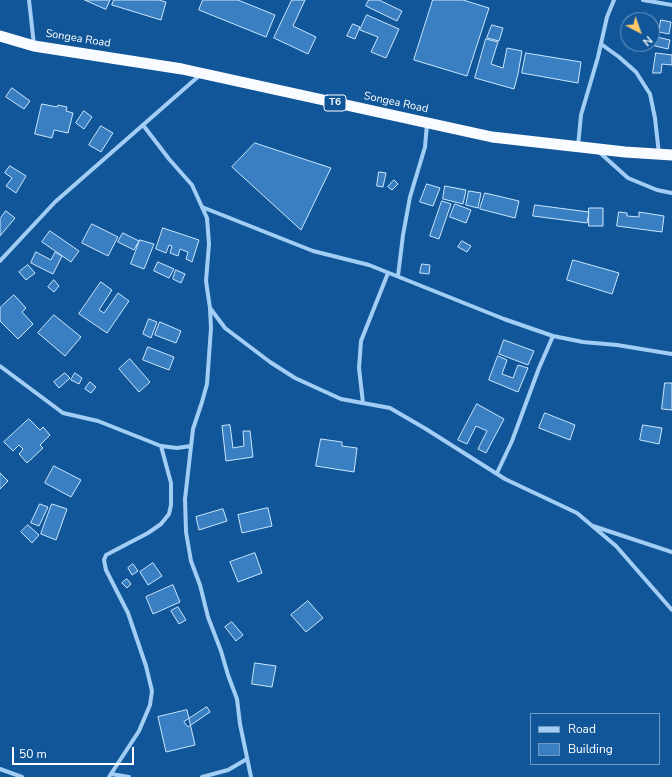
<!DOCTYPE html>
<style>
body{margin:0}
#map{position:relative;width:672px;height:777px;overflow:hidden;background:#115699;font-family:"Nunito Sans",sans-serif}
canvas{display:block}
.legend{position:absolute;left:530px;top:713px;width:130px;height:52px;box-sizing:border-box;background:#115699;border:1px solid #709ac2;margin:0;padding:5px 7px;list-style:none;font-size:12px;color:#fff}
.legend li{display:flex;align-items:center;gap:8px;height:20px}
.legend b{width:20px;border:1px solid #709ac2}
.north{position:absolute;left:620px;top:12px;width:40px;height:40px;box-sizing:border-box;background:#115699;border:1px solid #709ac2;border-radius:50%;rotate:139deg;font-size:11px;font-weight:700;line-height:16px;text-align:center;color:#fff}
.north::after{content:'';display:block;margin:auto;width:14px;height:18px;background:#ffc766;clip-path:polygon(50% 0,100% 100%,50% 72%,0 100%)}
.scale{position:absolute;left:12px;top:747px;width:122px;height:18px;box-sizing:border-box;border:2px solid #fff;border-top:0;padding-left:5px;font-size:12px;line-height:14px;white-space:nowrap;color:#fff;-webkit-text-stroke:3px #115699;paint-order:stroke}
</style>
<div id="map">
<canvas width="672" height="777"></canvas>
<ul class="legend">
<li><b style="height:5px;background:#a2cdf4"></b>Road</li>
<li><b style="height:11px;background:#397fc1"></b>Building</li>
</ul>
<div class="north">N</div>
<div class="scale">50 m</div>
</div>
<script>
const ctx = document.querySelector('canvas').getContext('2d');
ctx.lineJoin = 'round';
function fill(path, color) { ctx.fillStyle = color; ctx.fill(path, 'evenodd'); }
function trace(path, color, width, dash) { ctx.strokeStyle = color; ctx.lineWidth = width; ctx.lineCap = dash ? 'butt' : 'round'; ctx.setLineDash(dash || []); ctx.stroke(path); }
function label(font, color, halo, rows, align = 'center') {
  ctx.font = font + ' "Nunito Sans",sans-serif'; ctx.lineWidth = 3; ctx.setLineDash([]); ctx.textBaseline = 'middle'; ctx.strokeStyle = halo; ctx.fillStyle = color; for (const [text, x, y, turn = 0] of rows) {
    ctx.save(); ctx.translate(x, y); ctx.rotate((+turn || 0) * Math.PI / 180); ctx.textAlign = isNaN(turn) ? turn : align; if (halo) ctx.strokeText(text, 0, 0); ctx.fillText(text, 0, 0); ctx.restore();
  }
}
const building = new Path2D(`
 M85 0H110L106 9Z
 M114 0H159L166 2 161 20 112 5Z
 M203 0H238L275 15 266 37 199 10Z
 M292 0H305L293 26 316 37 308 54 274 38Z
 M369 0H379L402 11 397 21 366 6Z
 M433 0H463L489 8 467 76 414 60Z
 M367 15 399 29 386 58 371 52 378 37 360 30Z
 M661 20 671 22 669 34 659 32Z
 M353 24 360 27 355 39 347 36Z
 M492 25 503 28 499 41 487 38Z
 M657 37 670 40 668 49 655 46Z
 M486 39 498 42 491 64 503 68 507 48 522 51 518 74 514 89 475 78Z
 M526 53 581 62 578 83 522 73Z
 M656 53 672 55V65L662 64 661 73H653Z
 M12 88 30 101 24 109 6 97Z
 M42 104 57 107 58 105 67 107 66 111 73 113 68 133 54 130 52 138 35 134Z
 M84 111 92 117 84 129 76 123Z
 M101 126 113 133 101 152 89 145Z
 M255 143 331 168 301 230 232 167Z
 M10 166 26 176 16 193 6 186 12 178 5 173Z
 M379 172 386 173 383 187 377 186Z
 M394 180 398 184 392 190 388 187Z
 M427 184 440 188 433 206 420 202Z
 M445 186 466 190 463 204 443 199Z
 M469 191 481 193 478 208 466 205Z
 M485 193 519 201 515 218 480 209Z
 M442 201 451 204 439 239 430 236Z
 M455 204 471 210 466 223 450 217Z
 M535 205 589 212 587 223 533 216Z
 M589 208H603V226H589Z
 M6 211 15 218 0 236V219Z
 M619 212 627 213V216L639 217V212L664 216 662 232 617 226Z
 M92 224 118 237 108 256 82 243Z
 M163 228 199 240 192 262 186 259 188 252 180 249 178 256 170 253 172 246 169 245 166 253 156 249Z
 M50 231 79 251 71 262 42 242Z
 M123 233 139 241 134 250 118 242Z
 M140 240 154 244 144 269 131 264Z
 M462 241 471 246 467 252 458 247Z
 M36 252 51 260 55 252 62 256 53 274 31 263Z
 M573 260 619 273 612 294 567 280Z
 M158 262 174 269 169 278 154 271Z
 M422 264 430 265 429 274 420 273Z
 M28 265 35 273 26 280 19 272Z
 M176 270 185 274 181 283 173 279Z
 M54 280 59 286 54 292 48 287Z
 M101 282 112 290 99 310 104 313 118 293 129 301 107 333 79 314Z
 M14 295 26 308 22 312 33 324 18 339 0 321V308Z
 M54 315 81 337 65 356 38 333Z
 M149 319 157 322 151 338 143 334Z
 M160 322 181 331 176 343 155 335Z
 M504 340 534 351 528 365 499 354Z
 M148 347 174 357 169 370 143 360Z
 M498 356 507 360 502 374 513 378 518 365 528 368 518 392 489 380Z
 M130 359 150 382 139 392 119 369Z
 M65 373 70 378 59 388 54 382Z
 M75 373 82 378 79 384 71 380Z
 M90 382 96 387 91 393 85 389Z
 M665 383H672V410L662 409Z
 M477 404 504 419 486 453 478 449 487 431 476 426 467 444 458 440Z
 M545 413 575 425 570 440 539 428Z
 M29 419 40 430 43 427 50 435 40 445 43 448 27 463 19 454 23 449 19 445 13 451 4 442Z
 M230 425 233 448 244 446 243 431H250L253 457 226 461 222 426Z
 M643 425 662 428 659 444 640 440Z
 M321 439 342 442V446L357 448 354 472 316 466Z
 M54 466 81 480 71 497 45 483Z
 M0 473 8 481 0 489Z
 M40 504 48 507 39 526 31 523Z
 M52 504 67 509 56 540 41 534Z
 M268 508 272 526 242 533 238 515Z
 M223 509 227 521 199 530 196 517Z
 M28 525 39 535 32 543 21 532Z
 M255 553 262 573 238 582 230 562Z
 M153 563 162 576 148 585 140 572Z
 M133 564 138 571 132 575 128 568Z
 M127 579 131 584 127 588 122 583Z
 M173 585 180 602 153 614 146 597Z
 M308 601 323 618 306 632 291 615Z
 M178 607 186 620 179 624 171 611Z
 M232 622 243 635 236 641 225 627Z
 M255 663 276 666 272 687 252 684Z
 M207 707 210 712 188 727 184 722Z
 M187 710 195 745 166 752 158 717Z`);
const minor = new Path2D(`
 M29 0 34 45
 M643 0 672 5
 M601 44 619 57 636 72 650 94 655 118 659 154
 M143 125 169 159 192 185 207 218 209 244 206 281 210 308 225 328 270 362 295 378 341 399 390 408 426 429 505 479 577 513 616 546 672 610
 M578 146 581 115 598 57 607 17 614 0
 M599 152 628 178 657 190 672 193
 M202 207 313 251 369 265 504 319 553 336 583 342 617 345 672 354
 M0 261 55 202 200 75
 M398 276 403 235 410 197 425 147 427 124
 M210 309 211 328 207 384 202 402 193 429 185 499 186 532 191 561 200 585 208 617 221 651 228 675 237 699 240 724 251 777
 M0 366 63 413 98 421 161 446 177 448 191 446
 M363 403 359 368 361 341 388 273
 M497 473 512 441 539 368 553 336
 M593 526 672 552
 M0 769 22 777
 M111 774 129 777
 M109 777 139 731 150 705 152 691 146 666 128 613 106 570 104 560 106 555 148 533 161 524 169 514 171 505V483L161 446
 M202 777 228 770 247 759`);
const trunk = new Path2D(`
 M0 36 34 46 182 69 492 137 625 152 672 155`);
const shields = [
 [335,103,22]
];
const shieldNames = [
 ["T6",335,103]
];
const streetNames = [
 ["Songea Road",78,39,9],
 ["Songea Road",396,103,12]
];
fill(building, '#397fc1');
trace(building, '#cbe6fe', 1);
trace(minor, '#a2cdf4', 4);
trace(trunk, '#f8fbff', 11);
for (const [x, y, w] of shields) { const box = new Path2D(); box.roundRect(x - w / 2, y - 8, w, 16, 3); ctx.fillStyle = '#115699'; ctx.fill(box); trace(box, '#fff', 1); }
label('bold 10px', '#fff', null, shieldNames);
label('11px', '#fff', '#115699', streetNames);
</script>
